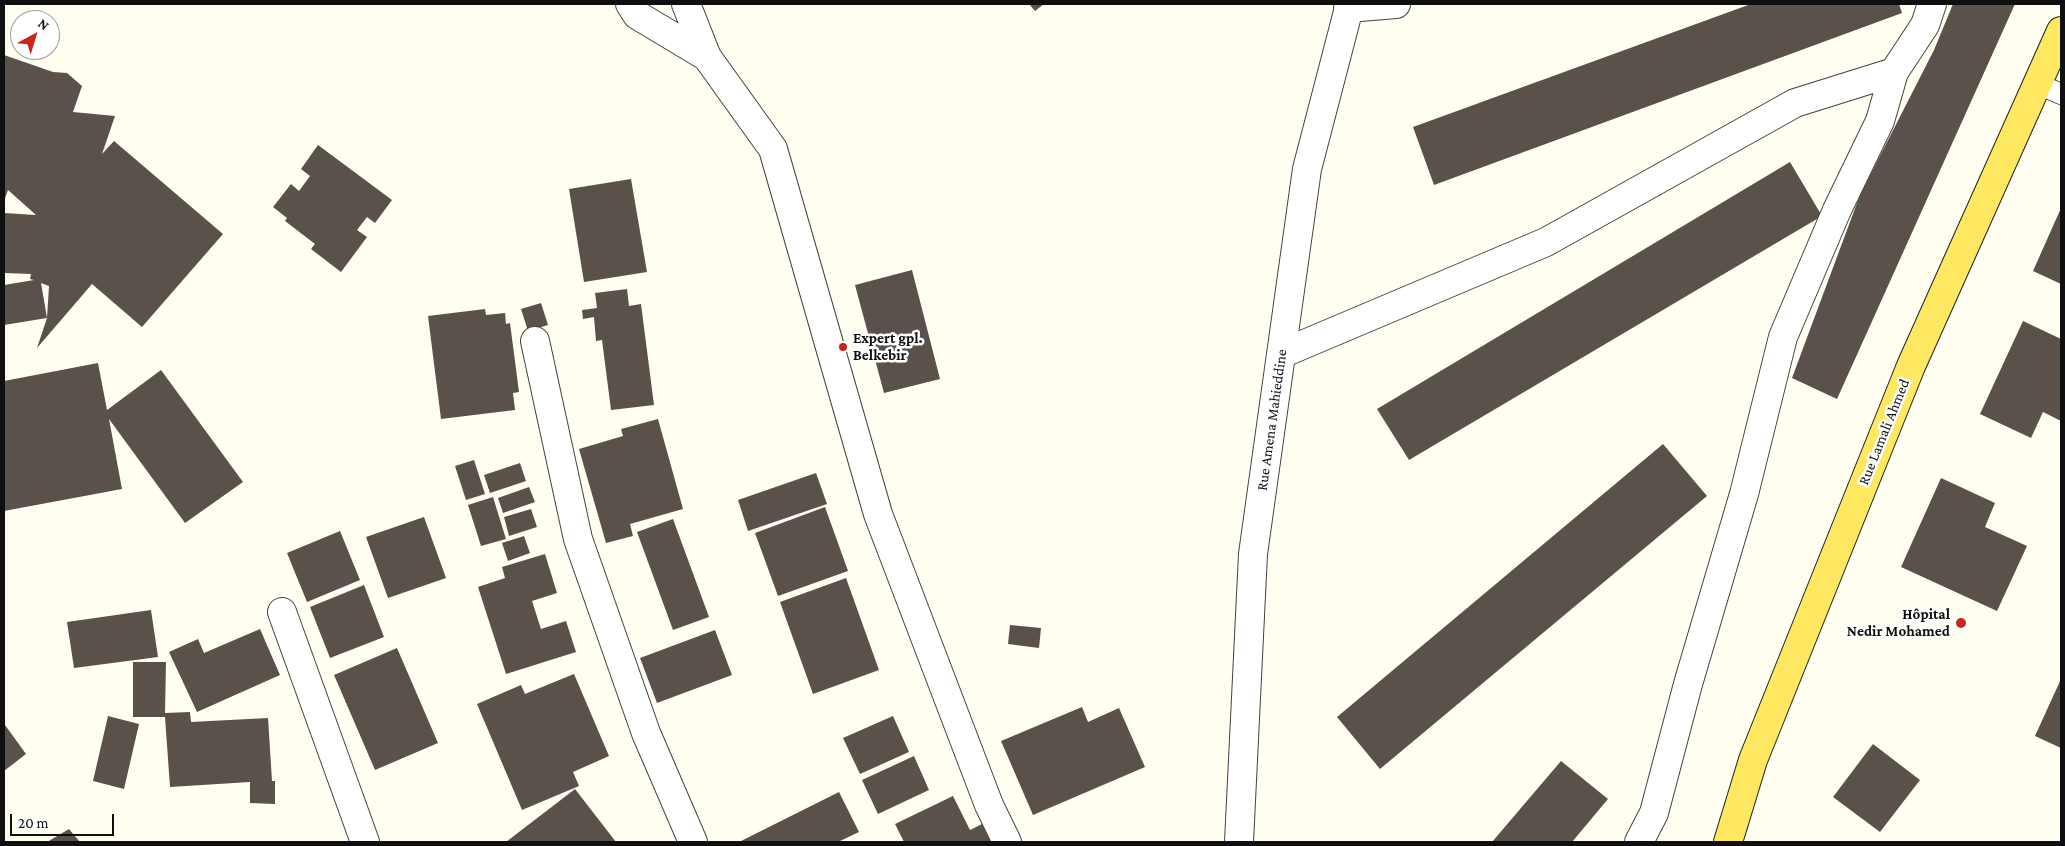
<!DOCTYPE html>
<meta charset="utf-8">
<style>
body{margin:0}
#map{position:relative;width:2065px;height:846px;overflow:hidden;background:#fffef1;font-family:"Crimson Pro",serif}
canvas{display:block}
.frame{position:absolute;inset:0;border:5px solid #0f0f0f;pointer-events:none}
.north{position:absolute;left:10px;top:10px;width:50px;height:50px;box-sizing:border-box;background:#fff;border:1px solid #9f9f9f;border-radius:50%;rotate:39deg;font-size:14px;font-weight:700;line-height:20px;text-align:center;color:#0f0f0f}
.north::after{content:'';display:block;margin:auto;width:18px;height:22px;background:#cb241b;clip-path:polygon(50% 0,100% 100%,50% 72%,0 100%)}
.scale{position:absolute;left:10px;top:814px;width:104px;height:22px;box-sizing:border-box;border:2px solid #0f0f0f;border-top:0;padding-left:6px;font-size:15px;line-height:18px;white-space:nowrap;color:#0f0f0f;-webkit-text-stroke:4px #fff;paint-order:stroke}
</style>
<div id="map">
<canvas width="2065" height="846"></canvas>
<div class="frame"></div>
<div class="north">N</div>
<div class="scale">20 m</div>
</div>
<script>
const ctx = document.querySelector('canvas').getContext('2d');
ctx.lineJoin = 'round';
function fill(path, color) { ctx.fillStyle = color; ctx.fill(path, 'evenodd'); }
function trace(path, color, width, dash) { ctx.strokeStyle = color; ctx.lineWidth = width; ctx.lineCap = dash ? 'butt' : 'round'; ctx.setLineDash(dash || []); ctx.stroke(path); }
function label(font, color, halo, rows, align = 'center') {
  ctx.font = font + ' "Crimson Pro",serif'; ctx.lineWidth = 5; ctx.setLineDash([]); ctx.textBaseline = 'middle'; ctx.strokeStyle = halo; ctx.fillStyle = color; for (const [text, x, y, turn = 0] of rows) {
    ctx.save(); ctx.translate(x, y); ctx.rotate((+turn || 0) * Math.PI / 180); ctx.textAlign = isNaN(turn) ? turn : align; if (halo) ctx.strokeText(text, 0, 0); ctx.fillText(text, 0, 0); ctx.restore();
  }
}
const building = new Path2D(`
 M1029 4H1044L1035 11Z
 M1751 4H1899L1902 13 1434 185 1413 127Z
 M1953 4H2015L1837 399 1792 378 1860 195 1934 50Z
 M4 55 53 72 67 73 82 86 73 112 115 116 102 154 114 141 223 234 142 327 92 284 37 348 47 318 4 325V285L34 280 30 279 31 274 4 273V213L36 215 8 190 4 201ZM41 283 49 286 47 318Z
 M318 145 392 200 375 223 367 217 357 230 367 237 341 272 311 249 315 244 285 221 287 218 273 207 291 184 299 191 310 176 301 169Z
 M1790 162 1822 216 1409 460 1377 409Z
 M631 179 647 272 584 282 569 189Z
 M2061 208V284L2033 271Z
 M912 270 940 379 884 393 855 285Z
 M627 289 629 306 641 304 654 405 611 410 602 340 596 341 594 317 583 319 582 310 597 308 595 293Z
 M541 303 548 325 528 331 521 309Z
 M485 309 486 315 505 313 506 324 510 323 519 392 513 393 515 410 441 419 428 316Z
 M2023 321 2061 339V421L2043 412 2031 438 1980 414Z
 M98 363 107 410 161 370 243 482 185 523 109 419 122 489 4 511V381Z
 M658 419 683 509 630 524 633 536 606 543 579 449 623 436 621 429Z
 M1663 444 1707 496 1380 769 1337 717Z
 M474 460 485 494 466 500 455 466Z
 M520 463 526 481 490 493 484 475Z
 M816 473 827 504 748 531 738 500Z
 M1941 478 1995 503 1985 527 2027 546 1997 611 1901 567Z
 M529 487 535 502 503 513 498 498Z
 M493 497 506 539 481 546 468 505Z
 M825 507 848 571 778 596 755 533Z
 M531 509 537 527 509 536 504 517Z
 M424 517 446 578 388 598 366 537Z
 M673 519 709 617 673 630 637 532Z
 M340 531 360 580 307 602 287 553Z
 M524 536 530 553 508 561 502 543Z
 M545 554 557 593 532 601 541 629 566 621 576 652 506 674 478 587 505 578 502 567Z
 M846 578 879 670 813 694 780 602Z
 M364 585 384 637 330 658 310 607Z
 M151 610 158 657 74 668 67 622Z
 M1010 625 1041 628 1039 648 1008 644Z
 M260 629 280 675 197 712 169 652 198 639 204 653Z
 M715 630 732 675 657 703 640 658Z
 M397 648 438 743 375 770 334 675Z
 M133 662H166L165 713 190 712 191 722 268 718 272 781H275V804L250 803V782L170 787 165 717H133Z
 M574 674 609 756 573 772 579 786 522 810 477 704 521 685 525 694Z
 M2061 679V748L2035 736Z
 M1082 707 1088 722 1119 708 1145 767 1033 815 1001 741Z
 M108 716 139 724 124 789 93 781Z
 M893 716 909 752 860 774 843 738Z
 M5 725 26 754 4 771V726Z
 M1873 744 1920 780 1880 832 1833 797Z
 M914 756 929 790 878 814 862 780Z
 M1561 761 1608 799 1572 842H1492Z
 M575 789 616 842H506Z
 M839 792 859 832 838 842H739Z
 M953 796 970 830 982 824 991 842H904L895 824Z
 M69 829 80 842H47Z`);
const service = new Path2D(`
 M2038 84 2061 94`);
const minor = new Path2D(`
 M630 4 637 15 707 57 773 149 878 514 989 805 1007 842
 M686 4 707 57
 M1348 8 1396 4
 M535 341 578 539 646 733 693 842
 M1281 354 1546 242 1795 103 1894 72
 M282 612 365 842
 M1239 842 1253 554 1307 169 1350 4
 M1639 842 1654 813 1688 684 1744 494 1783 337 1837 210 1880 121 1894 72 1925 25 1932 4`);
const primary = new Path2D(`
 M1728 842 1753 760 1911 366 2061 31`);
const markers = [
 [843,347,5,"#cb241b"],
 [1961,623,6,"#cb241b"]
];
const poiNames = [
 ["Expert gpl.",853,338],
 ["Belkebir",853,355],
 ["Hôpital",1950,614,"right"],
 ["Nedir Mohamed",1950,631,"right"]
];
const streetNames = [
 ["Rue Amena Mahieddine",1272,420,-82],
 ["Rue Lamali Ahmed",1884,432,-68]
];
fill(building, '#59514a');
trace(service, '#424242', 22);
trace(minor, '#424242', 30);
trace(primary, '#202020', 30);
trace(service, '#fff', 20);
trace(minor, '#fff', 28);
trace(primary, '#ffe861', 28);
for (const [x, y, r, color] of markers) { const dot = new Path2D(); dot.arc(x, y, r, 0, 2 * Math.PI); ctx.fillStyle = color; ctx.fill(dot); trace(dot, '#fff', 2); }
label('bold 15px', '#0f0f0f', '#fff', poiNames, 'left');
label('15px', '#0f0f0f', '#fff', streetNames);
</script>
